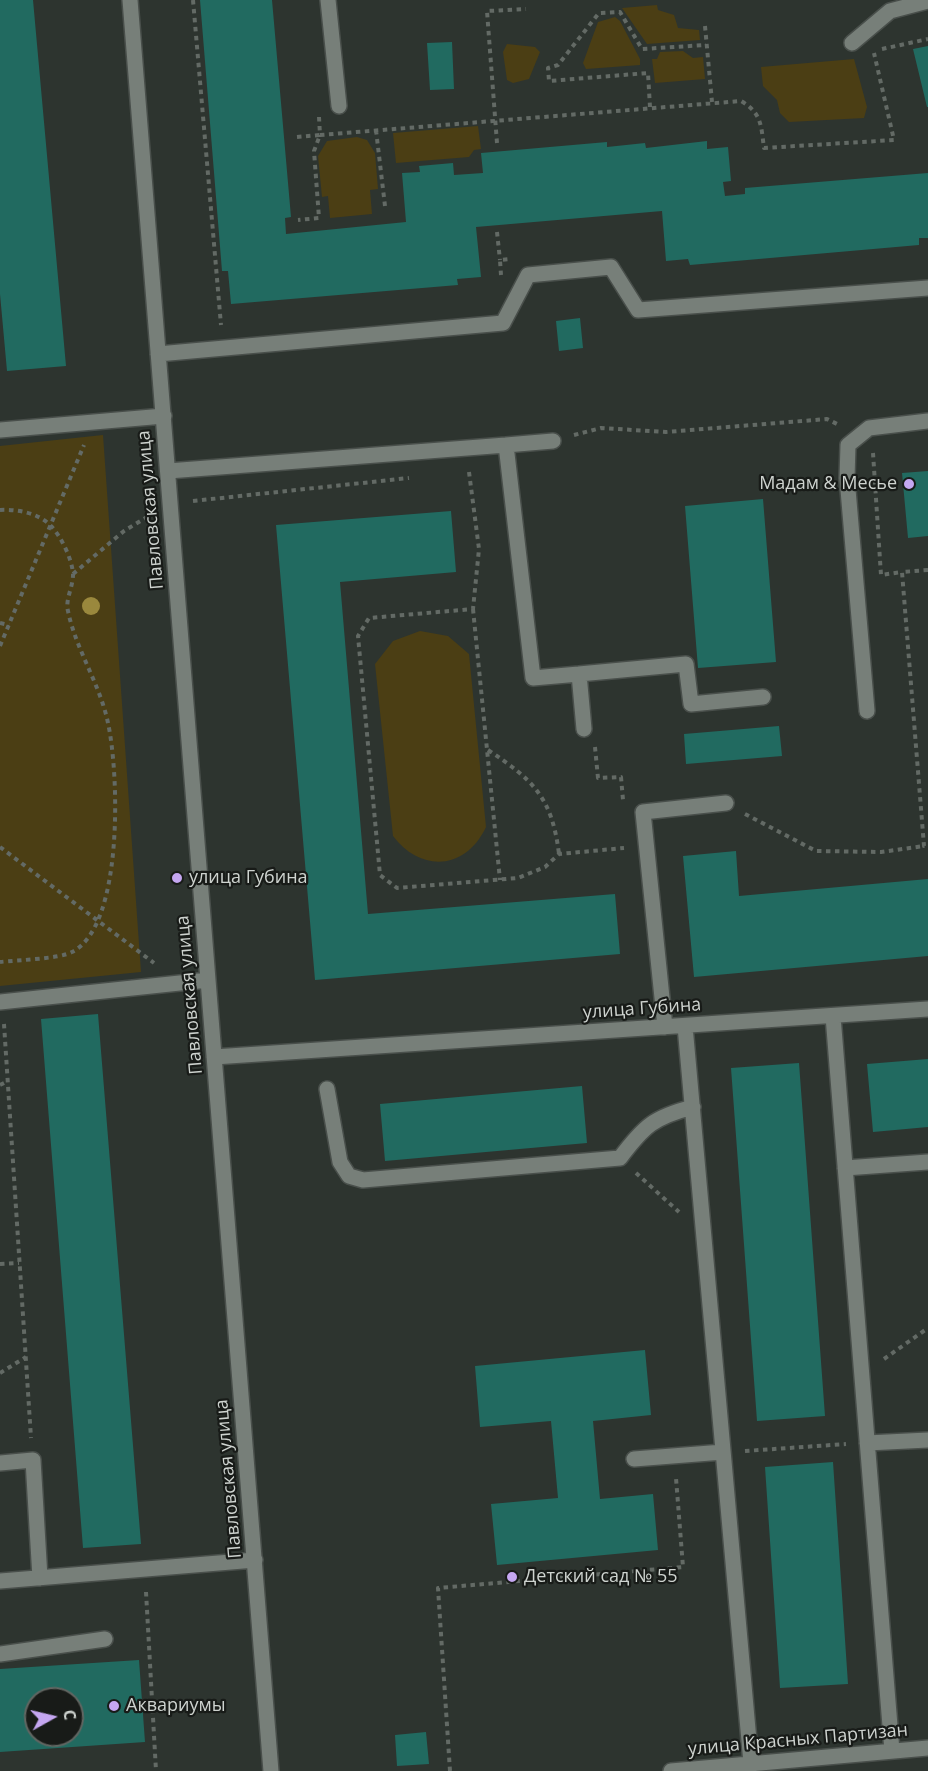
<!DOCTYPE html>
<meta charset="utf-8">
<style>
body{margin:0}
#map{position:relative;width:928px;height:1771px;overflow:hidden;background:#2d342f;font-family:"Open Sans",sans-serif}
canvas{display:block}
.north{position:absolute;left:24px;top:1687px;width:60px;height:60px;box-sizing:border-box;background:#181b18;border:2px solid #616561;border-radius:50%;rotate:82deg;font-size:16px;font-weight:700;line-height:24px;text-align:center;color:#ced3cf}
.north::after{content:'';display:block;margin:auto;width:21px;height:27px;background:#c5a7f1;clip-path:polygon(50% 0,100% 100%,50% 72%,0 100%)}
</style>
<div id="map">
<canvas width="928" height="1771"></canvas>
<div class="north">С</div>
</div>
<script>
const ctx = document.querySelector('canvas').getContext('2d');
ctx.lineJoin = 'round';
function fill(path, color) { ctx.fillStyle = color; ctx.fill(path, 'evenodd'); }
function trace(path, color, width, dash) { ctx.strokeStyle = color; ctx.lineWidth = width; ctx.lineCap = dash ? 'butt' : 'round'; ctx.setLineDash(dash || []); ctx.stroke(path); }
function label(font, color, halo, rows, align = 'center') {
  ctx.font = font + ' "Open Sans",sans-serif'; ctx.lineWidth = 4.5; ctx.setLineDash([]); ctx.textBaseline = 'middle'; ctx.strokeStyle = halo; ctx.fillStyle = color; for (const [text, x, y, turn = 0] of rows) {
    ctx.save(); ctx.translate(x, y); ctx.rotate((+turn || 0) * Math.PI / 180); ctx.textAlign = isNaN(turn) ? turn : align; if (halo) ctx.strokeText(text, 0, 0); ctx.fillText(text, 0, 0); ctx.restore();
  }
}
const green = new Path2D(`
 M657 5 658 10 674 15 678 28 699 30 700 40 647 44 622 8Z
 M615 17 620 21 640 59V65L586 69 583 63 598 22Z
 M507 44 535 47 540 52 529 79 513 83 507 80 503 52Z
 M683 51 693 58 703 57 705 79 655 83 652 59H657L660 52Z
 M854 59 867 107 864 118 789 122 780 113 777 100 763 86 761 67Z
 M478 126 481 149 474 150 469 157 396 163 393 133Z
 M357 137 367 140 375 153 378 189 370 190 372 214 330 218 328 196 322 197 318 156 327 141Z
 M103 435 141 972 0 986V446Z
 M420 631 448 636 469 654 486 827C466 870 421 873 393 836L375 664 393 641Z`);
const building = new Path2D(`
 M0 0H33L66 366 7 371 0 294Z
 M200 0H272L291 217 285 218 286 234 406 222 402 173 420 172 419 166 453 163 454 175 483 173 481 153 607 142V147L645 143 646 148 707 141V149L728 147 731 181 723 182 725 196 745 194V188L928 173V238H919V245L690 265 688 259 666 261 662 211 476 227 481 277 457 279 458 285 231 304 228 271H222Z
 M452 42 454 89 430 90 427 43Z
 M928 46V107H927L913 49Z
 M580 318 583 348 559 351 556 321Z
 M928 471V536L908 538 902 473Z
 M763 499 776 662 698 668 685 506Z
 M451 511 456 572 340 582 368 914 615 894 620 954 315 980 276 525Z
 M779 726 782 756 686 764 684 734Z
 M736 851 739 896 928 879V956L694 977 683 856Z
 M98 1014 141 1544 83 1548 41 1019Z
 M928 1059V1127L873 1132 867 1064Z
 M799 1063 825 1416 757 1421 731 1068Z
 M582 1086 587 1143 385 1161 380 1104Z
 M645 1350 651 1415 593 1421 600 1499 653 1494 658 1550 497 1565 491 1504 558 1498 551 1421 480 1427 475 1366Z
 M833 1462 848 1684 780 1688 765 1467Z
 M139 1660 145 1742 0 1752V1669ZM36 1699H72V1735H36Z
 M426 1732 429 1764 397 1766 395 1735Z`);
const path = new Path2D(`
 M193 0 221 325
 M705 26 712 102
 M882 49 928 39
 M650 107 648 73 549 81 548 68 558 65 599 13 620 12 642 49 706 45
 M319 117 320 135 741 101C762 113 761 126 764 148L894 140 874 53
 M376 130 385 206
 M297 137 320 135 314 151 319 218 298 220
 M497 143 487 11 526 9
 M497 232 500 260
 M501 275 500 260 510 259
 M574 435 601 428 666 432 827 419 837 424
 M873 453 881 575 902 572
 M469 472 479 549 473 609 369 618 358 636 380 875 397 888 518 878 545 867 559 854 624 848
 M193 501 409 478
 M0 510C17 509 39 513 51 526 61 536 73 561 73 575 73 587 65 600 68 611 76 650 100 684 108 723 119 773 124 926 72 952 59 959 17 960 0 962
 M928 570 902 572 924 846H928
 M73 574 124 531 147 517
 M473 609 500 880
 M0 623 9 625
 M0 646 84 445
 M595 747 598 778 621 777 623 800
 M488 750C533 780 552 797 559 854
 M745 814 816 851 881 852 924 846
 M0 847 154 963
 M4 1024 31 1438
 M0 1085 8 1081
 M636 1173 679 1212
 M0 1264 19 1263
 M884 1359 928 1328
 M0 1373 26 1357
 M745 1451 846 1444
 M146 1592 156 1771
 M450 1771 438 1588 683 1567 676 1478`);
const minor = new Path2D(`
 M130 0 271 1771
 M328 0 339 106
 M852 43 890 11 928 1
 M158 354 503 323 528 275 611 267 638 310 928 288
 M0 430 164 416
 M506 445 553 441
 M168 471 506 445 533 678 579 674 584 729
 M579 674 686 664 691 704 763 697
 M867 711 847 478 848 445 869 428 928 421
 M0 1002 208 980
 M833 1016 892 1751
 M685 1026 751 1763
 M665 1027 643 812 726 803
 M214 1057 928 1009
 M327 1089 340 1162 349 1176 363 1180 620 1158C644 1126 654 1117 693 1107
 M845 1168 928 1162
 M867 1443 928 1440
 M634 1459 723 1452
 M0 1463 33 1460 40 1578
 M0 1581 255 1560
 M0 1654 105 1639
 M671 1771 928 1748`);
const trees = [
 [91,606]
];
const markers = [
 [909,484,6,"#c5a7f1"],
 [177,878,6,"#c5a7f1"],
 [512,1577,6,"#c5a7f1"],
 [114,1706,6,"#c5a7f1"]
];
const poiNames = [
 ["Мадам & Месье",897,484,"right"],
 ["улица Губина",189,878],
 ["Детский сад № 55",524,1577],
 ["Аквариумы",126,1706]
];
const streetNames = [
 ["Павловская улица",151,510,-95],
 ["Павловская улица",190,995,-95],
 ["улица Губина",642,1009,-4],
 ["Павловская улица",229,1479,-95],
 ["улица Красных Партизан",798,1740,-5]
];
fill(green, '#4b3e14');
fill(building, '#216a60');
trace(minor, '#494f4b', 18);
trace(path, '#636a65', 4, [4.5, 4.5]);
trace(minor, '#777f79', 15);
ctx.fillStyle = '#9a883d';
for (const [x, y] of trees) { ctx.beginPath(); ctx.arc(x, y, 9, 0, 2 * Math.PI); ctx.fill(); }
for (const [x, y, r, color] of markers) { const dot = new Path2D(); dot.arc(x, y, r, 0, 2 * Math.PI); ctx.fillStyle = color; ctx.fill(dot); trace(dot, '#181b18', 2); }
label('18px', '#ced3cf', '#181b18', poiNames, 'left');
label('18px', '#ced3cf', '#181b18', streetNames);
</script>
